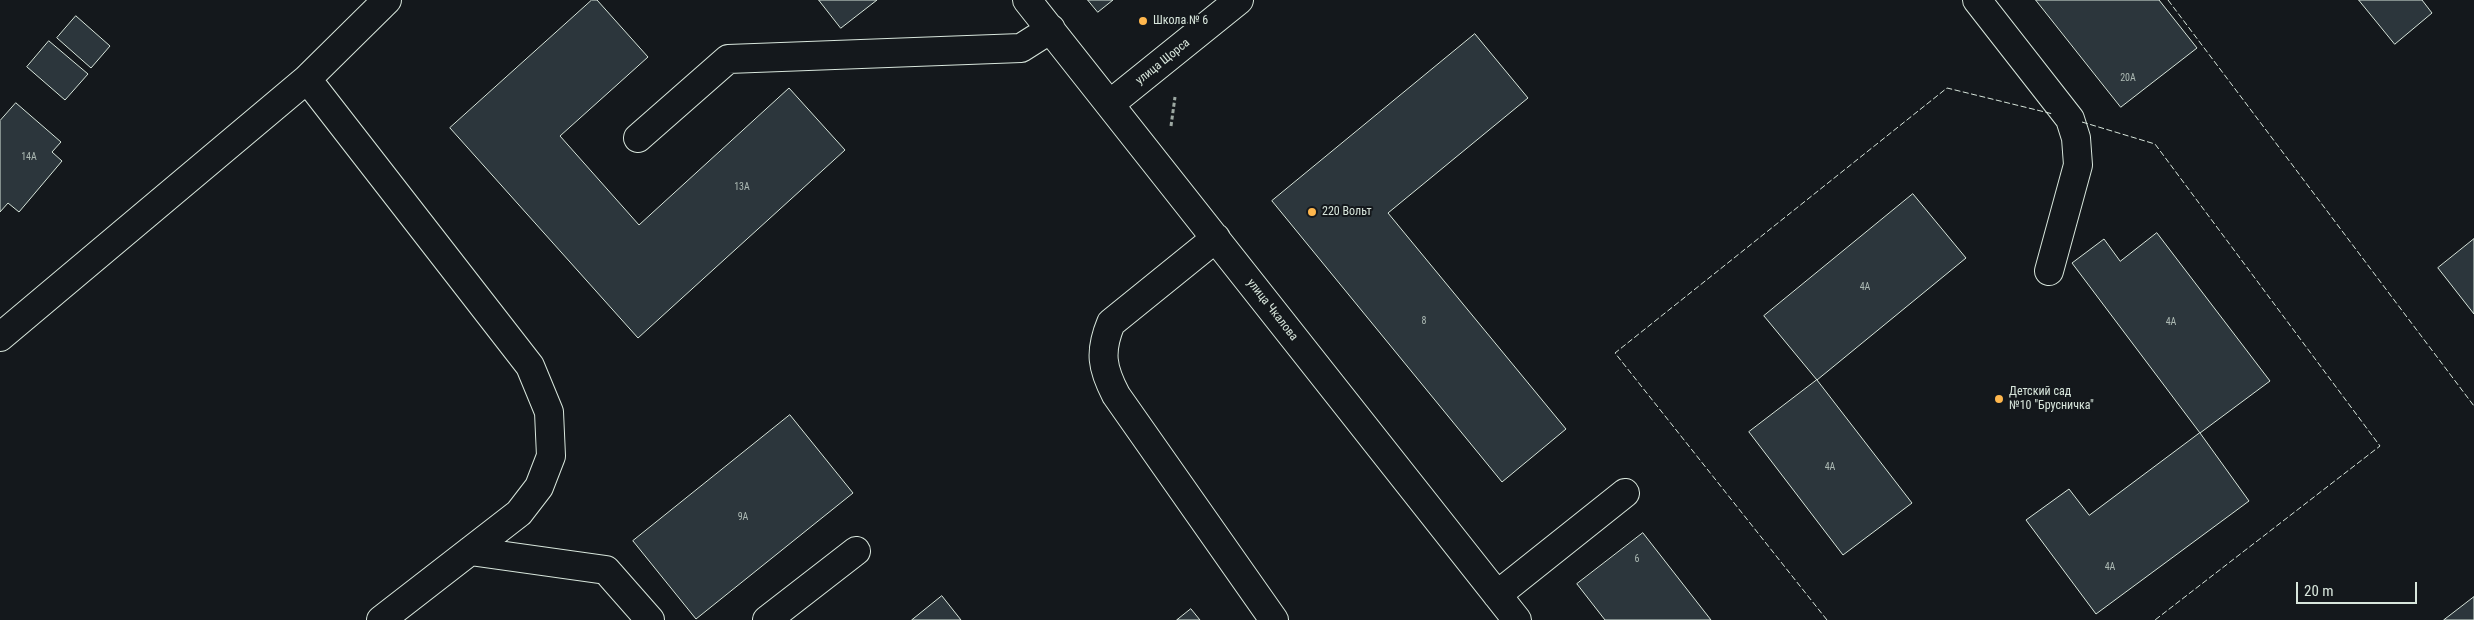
<!DOCTYPE html>
<meta charset="utf-8">
<style>
body{margin:0}
#map{position:relative;width:2474px;height:620px;overflow:hidden;background:#14181c;font-family:"Roboto Condensed",sans-serif}
canvas{display:block}
.scale{position:absolute;left:2296px;top:582px;width:121px;height:22px;box-sizing:border-box;border:2px solid #d8e6dc;border-top:0;padding-left:6px;font-size:15px;line-height:18px;white-space:nowrap;color:#d8e6dc;-webkit-text-stroke:4px #14181c;paint-order:stroke}
</style>
<div id="map">
<canvas width="2474" height="620"></canvas>
<div class="scale">20 m</div>
</div>
<script>
const ctx = document.querySelector('canvas').getContext('2d');
ctx.lineJoin = 'round';
function fill(path, color) { ctx.fillStyle = color; ctx.fill(path, 'evenodd'); }
function trace(path, color, width, dash) { ctx.strokeStyle = color; ctx.lineWidth = width; ctx.lineCap = dash ? 'butt' : 'round'; ctx.setLineDash(dash || []); ctx.stroke(path); }
function label(font, color, halo, rows, align = 'center') {
  ctx.font = font + ' "Roboto Condensed",sans-serif'; ctx.lineWidth = 4; ctx.setLineDash([]); ctx.textBaseline = 'middle'; ctx.strokeStyle = halo; ctx.fillStyle = color; for (const [text, x, y, turn = 0] of rows) {
    ctx.save(); ctx.translate(x, y); ctx.rotate((+turn || 0) * Math.PI / 180); ctx.textAlign = isNaN(turn) ? turn : align; if (halo) ctx.strokeText(text, 0, 0); ctx.fillText(text, 0, 0); ctx.restore();
  }
}
const building = new Path2D(`
 M592 0H597L648 57 560 136 639 225 789 88 845 150 638 338 450 128Z
 M819 0H877L841 28Z
 M1088 0H1113L1098 12Z
 M2036 0H2159L2197 48 2121 107Z
 M2359 0H2422L2432 13 2395 44Z
 M76 16 110 46 91 68 57 38Z
 M1475 34 1528 98 1388 213 1566 429 1502 482 1272 201Z
 M49 41 88 74 65 100 27 67Z
 M16 103 61 142 52 152 62 161 19 212 8 203 0 212V121Z
 M1913 194 1966 258 1817 380 1764 316Z
 M2157 233 2270 381 2200 433 2072 263 2104 239 2120 261Z
 M2474 239V314L2438 268Z
 M1817 380 1912 503 1843 555 1749 432Z
 M790 415 853 493 696 619 633 541Z
 M2200 433 2249 501 2096 614 2026 520 2069 489 2089 515Z
 M1643 533 1711 620H1605L1577 584Z
 M942 596 961 620H912Z
 M2474 597V620H2444Z
 M1191 609 1200 620H1177Z`);
const path = new Path2D(`
 M1171 126 1175 97`);
const minor = new Path2D(`
 M1027 0 1517 620
 M1977 0 2070 119 2076 138 2078 165 2049 271
 M1110 104 1239 0
 M638 138 728 59 1021 48 1051 29
 M1216 238 1111 323C1099 352 1102 368 1116 395L1274 620
 M0 337 307 79
 M470 551 606 570 650 620
 M1497 595 1625 493
 M381 620 519 513 539 487 551 456 549 412 530 366 307 79 387 0
 M767 620 856 551`);
const fence = new Path2D(`
 M2168 0 2474 406
 M2082 122 2155 144 2380 446 2155 620
 M1827 620 1615 353 1947 88 2053 114`);
const markers = [
 [1143,21,5,"#ffb74d"],
 [1312,212,5,"#ffb74d"],
 [1999,399,5,"#ffb74d"]
];
const numberNames = [
 ["20А",2128,78],
 ["14А",29,157],
 ["13А",742,187],
 ["4А",1865,287],
 ["8",1424,321],
 ["4А",2171,322],
 ["4А",1830,467],
 ["9А",743,517],
 ["6",1637,559],
 ["4А",2110,567]
];
const poiNames = [
 ["Школа № 6",1153,21],
 ["220 Вольт",1322,212],
 ["Детский сад",2009,392],
 ["№10 \"Брусничка\"",2009,406]
];
const streetNames = [
 ["улица Щорса",1163,62,-39],
 ["улица Чкалова",1272,310,52]
];
fill(building, '#2c363c');
trace(building, '#d8e6dc', 1);
trace(minor, '#d8e6dc', 30);
trace(path, '#9da8a2', 3, [4, 2.5]);
trace(minor, '#14181c', 28);
trace(fence, '#d8e6dc', 1, [6, 2.5]);
for (const [x, y, r, color] of markers) { const dot = new Path2D(); dot.arc(x, y, r, 0, 2 * Math.PI); ctx.fillStyle = color; ctx.fill(dot); trace(dot, '#14181c', 2); }
label('10px', '#adbab4', null, numberNames);
label('12px', '#d8e6dc', '#14181c', poiNames, 'left');
label('12px', '#d8e6dc', '#14181c', streetNames);
</script>
